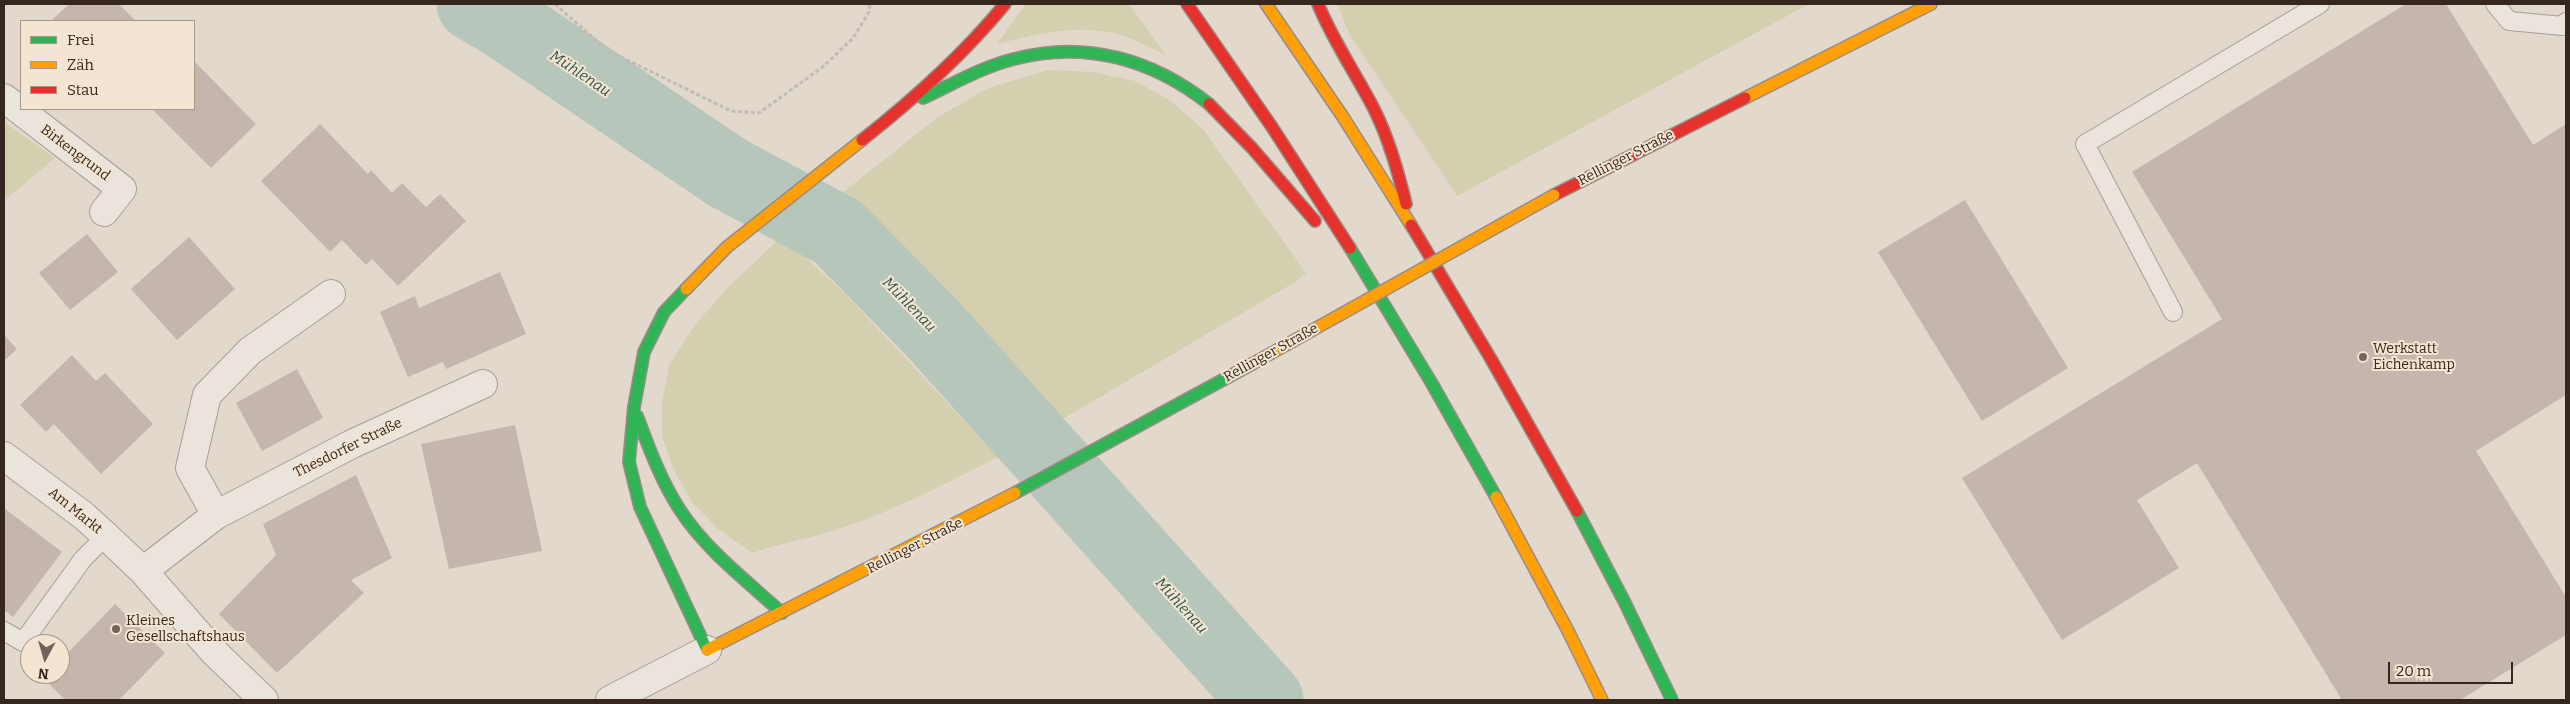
<!DOCTYPE html>
<meta charset="utf-8">
<style>
body{margin:0}
#map{position:relative;width:2570px;height:704px;overflow:hidden;background:#e2d8cc;font-family:Bitter,serif}
canvas{display:block}
.frame{position:absolute;inset:0;border:5px solid #35261e;pointer-events:none}
.legend{position:absolute;left:20px;top:20px;width:175px;height:90px;box-sizing:border-box;background:#f3e5d2;border:1px solid #a7998a;margin:0;padding:6px 9px;list-style:none;font-size:15px;color:#35261e}
.legend li{display:flex;align-items:center;gap:10px;height:25px}
.legend b{width:25px;border:1px solid #a7998a}
.north{position:absolute;left:20px;top:634px;width:50px;height:50px;box-sizing:border-box;background:#f3e5d2;border:1px solid #a7998a;border-radius:50%;rotate:186deg;font-size:14px;font-weight:700;line-height:20px;text-align:center;color:#35261e}
.north::after{content:'';display:block;margin:auto;width:18px;height:22px;background:#72645b;clip-path:polygon(50% 0,100% 100%,50% 72%,0 100%)}
.scale{position:absolute;left:2388px;top:662px;width:125px;height:22px;box-sizing:border-box;border:2px solid #35261e;border-top:0;padding-left:6px;font-size:15px;line-height:18px;white-space:nowrap;color:#35261e;-webkit-text-stroke:4px #f3e5d2;paint-order:stroke}
</style>
<div id="map">
<canvas width="2570" height="704"></canvas>
<div class="frame"></div>
<ul class="legend">
<li><b style="height:6px;background:#30b455"></b>Frei</li>
<li><b style="height:6px;background:#ff9f0a"></b>Zäh</li>
<li><b style="height:6px;background:#e5322d"></b>Stau</li>
</ul>
<div class="north">N</div>
<div class="scale">20 m</div>
</div>
<script>
const ctx = document.querySelector('canvas').getContext('2d');
ctx.lineJoin = 'round';
function fill(path, color) { ctx.fillStyle = color; ctx.fill(path, 'evenodd'); }
function trace(path, color, width, dash) { ctx.strokeStyle = color; ctx.lineWidth = width; ctx.lineCap = dash ? 'butt' : 'round'; ctx.setLineDash(dash || []); ctx.stroke(path); }
function label(font, color, halo, rows, align = 'center') {
  ctx.font = font + ' Bitter,serif'; ctx.lineWidth = 4; ctx.setLineDash([]); ctx.textBaseline = 'middle'; ctx.strokeStyle = halo; ctx.fillStyle = color; for (const [text, x, y, turn = 0] of rows) {
    ctx.save(); ctx.translate(x, y); ctx.rotate((+turn || 0) * Math.PI / 180); ctx.textAlign = isNaN(turn) ? turn : align; if (halo) ctx.strokeText(text, 0, 0); ctx.fillText(text, 0, 0); ctx.restore();
  }
}
const green = new Path2D(`
 M1026 4H1129L1166 55C1153 49 1140 42 1127 37 1085 22 1038 33 997 44Z
 M1338 4H1809L1457 196 1349 34Z
 M1049 70 1092 72 1135 81 1169 100 1203 129 1306 273 1295 282 1039 433 837 197 938 117 988 88Z
 M4 122 55 158 4 201Z
 M783 236 847 296 998 457C948 482 898 509 845 527 814 538 783 542 752 553L717 528 692 502 674 470 662 436V403L669 365 695 325 728 287Z`);
const river = new Path2D(`
 M474 4 503 21 728 173 838 232 932 328 1266 700`);
const building = new Path2D(`
 M69 4H119L136 21H51Z
 M2406 4H2446L2533 145 2566 124V395L2476 451 2566 597V635L2460 700H2342L2197 463 2137 500 2179 568 2062 640 1962 478 2222 319 2132 172Z
 M194 61 256 124 211 168 152 109H194Z
 M320 124 368 174 371 170 392 193 402 183 426 207 440 194 466 221 398 286 372 259 366 265 342 240 330 252 261 181Z
 M1965 200 2068 368 1982 421 1878 252Z
 M87 234 118 272 70 310 39 273Z
 M189 237 235 289 177 340 131 289Z
 M500 272 526 334 446 369 443 362 408 377 380 312 415 296 419 308Z
 M4 335 17 349 4 361Z
 M72 355 96 381 105 373 153 424 101 474 54 424 46 432 20 405Z
 M297 369 323 418 262 451 236 403Z
 M515 425 542 551 449 569 421 444Z
 M356 475 392 558 351 580 364 593 277 673 219 614 276 555 263 524Z
 M4 508 62 552 13 617 4 610Z
 M115 604 165 653 119 700H65L43 678 47 674H60V661Z`);
const path = new Path2D(`
 M555 4 607 50 731 111 759 113 824 66 853 38 869 12 870 4`);
const lane = new Path2D(`
 M2495 4 2509 21 2563 26 2566 22
 M2173 312 2085 144 2320 4
 M4 631 23 642 83 559 106 536`);
const street = new Path2D(`
 M4 98 122 189 104 212
 M4 456 84 516 106 536 143 571 214 652 264 700
 M216 515 190 468 207 395 250 351 331 294
 M143 571 216 515 352 444 483 384
 M610 700 707 650`);
const fast = new Path2D(`
 M923 98C953 84 982 67 1014 59 1085 40 1152 59 1209 104
 M1350 248 1431 382 1496 497
 M686 289 664 312 644 352 634 407 629 462 640 507 707 650
 M637 416C649 448 661 481 680 510 706 550 747 581 782 613
 M1015 493 1252 364
 M1577 511 1624 601 1672 700`);
const slow = new Path2D(`
 M1266 4 1343 117 1411 225
 M1745 98 1931 4
 M686 289 727 247 862 140
 M1496 497 1567 629 1602 700
 M707 650 1015 493`);
const jam = new Path2D(`
 M1187 4 1272 127 1350 248
 M1318 4C1333 41 1356 74 1374 109 1389 139 1398 172 1406 204
 M1209 104 1252 148 1315 221
 M862 140C914 99 963 55 1005 4
 M1554 195 1745 98
 M1411 225 1491 359 1577 511`);
const slowBridge = new Path2D(`
 M1252 364 1554 195`);
const markers = [
 [2363,357,5,"#72645b"],
 [116,629,5,"#72645b"]
];
const streetNames = [
 ["Birkengrund",75,153,37],
 ["Rellinger Straße",1626,158,-27],
 ["Rellinger Straße",1271,353,-29],
 ["Thesdorfer Straße",348,448,-26],
 ["Am Markt",75,511,39],
 ["Rellinger Straße",915,546,-27]
];
const poiNames = [
 ["Werkstatt",2373,349],
 ["Eichenkamp",2373,365],
 ["Kleines",126,621],
 ["Gesellschaftshaus",126,637]
];
const waterNames = [
 ["Mühlenau",580,74,34],
 ["Mühlenau",909,305,46],
 ["Mühlenau",1181,606,48]
];
fill(green, '#d4cfaf');
trace(river, '#b7c6ba', 75);
fill(building, '#c5b6ad');
trace(lane, '#a79e95', 20);
trace(street, '#a79e95', 30);
trace(fast, '#978d85', 14);
trace(slow, '#978d85', 14);
trace(jam, '#978d85', 14);
trace(path, '#c2bbb4', 3, [4, 2.5]);
trace(lane, '#eae4dd', 18);
trace(street, '#eae4dd', 28);
trace(fast, '#30b455', 11);
trace(slow, '#ff9f0a', 11);
trace(jam, '#e5322d', 11);
trace(slowBridge, '#978d85', 14, []);
trace(slowBridge, '#ff9f0a', 11);
for (const [x, y, r, color] of markers) { const dot = new Path2D(); dot.arc(x, y, r, 0, 2 * Math.PI); ctx.fillStyle = color; ctx.fill(dot); trace(dot, '#f3e5d2', 2); }
label('14px', '#35261e', '#f3e5d2', streetNames);
label('14px', '#35261e', '#f3e5d2', poiNames, 'left');
label('italic 15px', '#2e534c', '#f3e5d2', waterNames);
</script>
